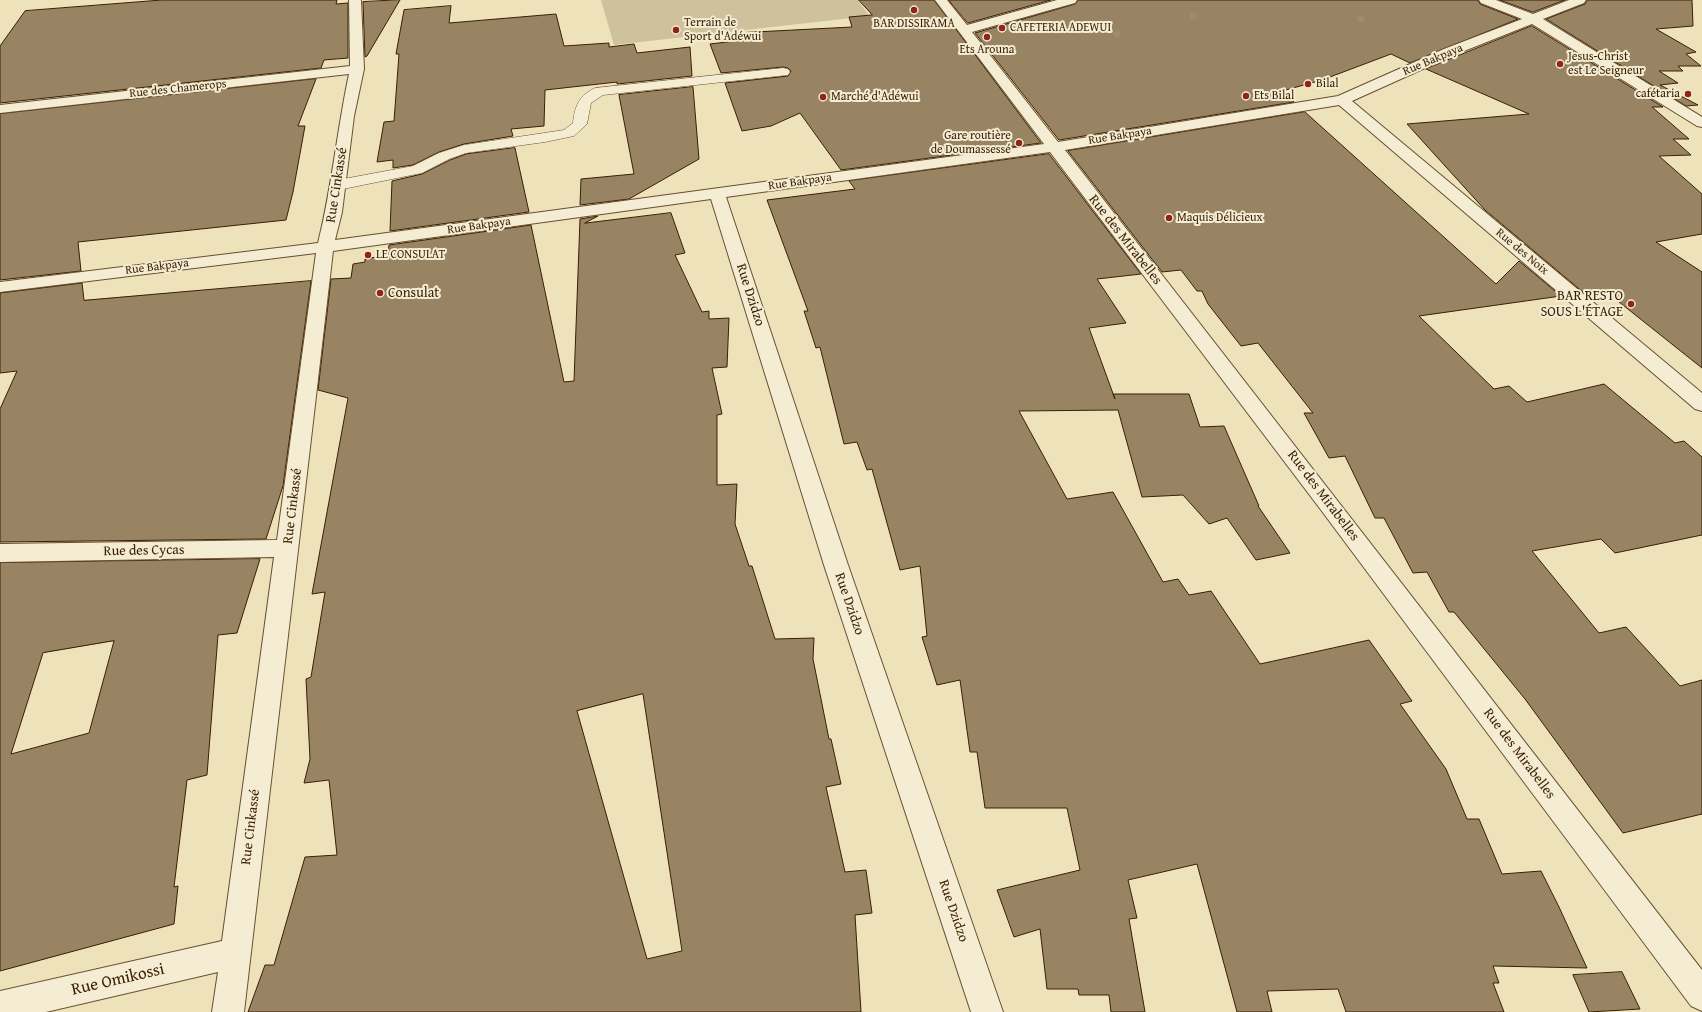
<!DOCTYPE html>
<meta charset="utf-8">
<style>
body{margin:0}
canvas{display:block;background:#eee2bb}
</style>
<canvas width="1702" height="1012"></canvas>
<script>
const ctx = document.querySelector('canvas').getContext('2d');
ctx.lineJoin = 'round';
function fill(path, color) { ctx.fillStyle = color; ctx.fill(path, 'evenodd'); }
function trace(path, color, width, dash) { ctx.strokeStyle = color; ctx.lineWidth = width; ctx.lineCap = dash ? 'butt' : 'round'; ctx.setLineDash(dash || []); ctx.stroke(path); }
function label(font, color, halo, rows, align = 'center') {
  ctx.font = font + ' "Gentium Book Plus",serif'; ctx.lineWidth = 4; ctx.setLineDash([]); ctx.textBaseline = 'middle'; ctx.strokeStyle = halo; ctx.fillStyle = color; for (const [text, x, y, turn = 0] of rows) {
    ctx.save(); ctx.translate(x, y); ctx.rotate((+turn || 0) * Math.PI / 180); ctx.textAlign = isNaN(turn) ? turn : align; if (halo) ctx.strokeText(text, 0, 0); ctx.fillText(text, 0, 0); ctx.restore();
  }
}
const green = new Path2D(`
 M601 0H858L869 16 614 45Z`);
const building = new Path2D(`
 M162 0H337L336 4 348 3V58L324 60 321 68 0 103V46L25 11Z
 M400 0 367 56 365 57 363 2Z
 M859 0H934L1041 143 841 170 800 113 771 126 742 131 725 83 788 76 791 71 788 68 783 67 721 73 710 44 735 41V33L852 27 849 17 872 15Z
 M949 0H1051L968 23Z
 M1078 0H1478L1480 4 1518 19 1410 63 1391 54 1322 80 1282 91 1294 102 1059 140 975 33 1075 4Z
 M1500 0H1565L1533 12Z
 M1587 0H1692L1693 26 1656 29 1696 52 1686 54 1701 66H1678L1683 71H1659L1678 83 1660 85 1698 105 1686 106 1546 19 1585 4Z
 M451 6 449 23 556 14 564 46 609 43V47L634 44 637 53 690 47 692 76 617 84V82L545 90 544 126 511 129 513 136 464 144 439 152 413 165 393 168V160L377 162 384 122 394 121 399 54H396L404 10Z
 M1532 26 1663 107H1652L1689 139H1673L1691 155 1659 156 1702 194V234L1656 242 1702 272V368L1604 290 1584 293 1485 210 1407 124 1529 114 1426 69Z
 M316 79 298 126H305L293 192 286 220 78 242 81 271 0 280V114Z
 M693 87 699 159 629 199 580 205 581 179 634 174 619 95Z
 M1305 112 1496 284 1519 261 1561 296 1419 316 1494 389 1509 386 1527 402 1604 384 1675 443 1684 441 1702 457V535L1615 553 1601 539 1532 551 1599 633 1626 627 1680 686 1702 680V814L1623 833 1525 699 1454 612H1449L1427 572 1413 573 1384 518H1375L1345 456 1329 458 1304 413H1313L1258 343 1241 346 1208 304 1202 291H1197L1181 270 1162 272 1068 151Z
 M515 148 529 212 390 231 392 181 422 174 450 160 466 154Z
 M1049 154 1141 274 1097 279 1126 323 1089 328 1115 399 1113 394H1189L1200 427 1224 426 1259 506H1258L1290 553 1256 560 1227 518 1209 524 1183 495 1142 497 1118 410 1019 411 1067 499 1113 492 1163 582 1178 579 1189 595 1211 591 1260 664 1369 640 1412 701 1400 704 1446 769 1467 819H1479L1502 874 1541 871 1559 907 1587 968 1493 966 1499 983H1493L1504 1012H1346L1338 989 1267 991 1272 1012H1237L1197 864 1128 880 1137 918 1129 919 1145 1012H1111L1109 995H1079L1078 989H1047L1040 929 1014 937 997 890 1080 870 1067 808H985L977 752H970L960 680 937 685 922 637 927 636 920 566 900 570 872 469 867 470 857 442 844 444 820 347 816 348 804 311H808L767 200 855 189 849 181Z
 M671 213 685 253 675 255 702 312 709 311V319L729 318 727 367 712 368 722 414 717 415V485L737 484 735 524 749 566H752L775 639 814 638 813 659 829 739H831L841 784 826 787 845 872 866 870 872 913 855 915 861 1012H248L265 965H274L305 857 337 855 329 780 304 783 310 759 306 679 311 677 325 592 312 594 348 398 318 390 331 279 351 278 353 264 365 262V259L388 255 389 245 531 225 564 382 574 381 580 219 598 216 585 223ZM643 694 682 951 647 959 577 711Z
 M311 281 283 486 266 539 0 542V409L17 371 0 373V293L82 283 84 300Z
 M260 559 237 633 218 635 207 775 187 780 174 887 178 886 174 924 0 971V563ZM114 641 89 733 11 754 43 653Z
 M1622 972 1640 1009 1589 1012 1573 975Z`);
const lane = new Path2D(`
 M783 68 788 69 790 72 788 75 603 95 591 103 587 124 574 136 545 142 466 153 449 159 422 173 338 190 333 188 330 185 333 182 338 180 413 166 439 153 464 145 564 130 573 123C575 105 579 96 595 88Z`);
const street = new Path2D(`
 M349 0H361L364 69 354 116 342 212 335 240 1044 144 935 0H947L967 25 1057 0H1077L1075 3 972 32 1058 142 1338 96 1444 49 1522 19 1481 3 1479 0H1496L1533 14 1569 0H1586L1584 3 1543 19 1702 117V127L1697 126 1532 24 1454 55 1352 101 1702 393V411L1695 409 1339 105 1065 150 1702 970V1011L1691 1006 1321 510 1050 152 726 197 848 565 1003 1012H971L824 565 711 199 333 251 244 1012H212L218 972 46 1012H0V991L222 941 274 557 0 562V544L277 540 316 253 0 292V282L318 243C332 187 337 130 349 74L0 113V105L350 66Z`);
const trees = [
 [1193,16],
 [1361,19],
 [1117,34]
];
const markers = [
 [914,10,4,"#8f2418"],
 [1002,28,4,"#8f2418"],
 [676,30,4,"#8f2418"],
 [987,37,4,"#8f2418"],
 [1560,64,4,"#8f2418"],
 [1308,84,4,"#8f2418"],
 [1688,94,4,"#8f2418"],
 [1246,96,4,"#8f2418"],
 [823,97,4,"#8f2418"],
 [1019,143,4,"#8f2418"],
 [1169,218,4,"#8f2418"],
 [368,255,4,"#8f2418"],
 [380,293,4,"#8f2418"],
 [1631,304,4,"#8f2418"]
];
const farPoinames = [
 ["Terrain de",684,23],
 ["Sport d'Adéwui",684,37],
 ["BAR DISSIRAMA",914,24,"center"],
 ["CAFETERIA ADEWUI",1010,28],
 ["Ets Arouna",987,50,"center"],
 ["Jesus-Christ",1568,57],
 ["est Le Seigneur",1568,71],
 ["Bilal",1316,84],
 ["cafétaria",1680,94,"right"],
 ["Ets Bilal",1254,96],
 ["Marché d'Adéwui",831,97],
 ["Gare routière",1011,136,"right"],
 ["de Doumassessé",1011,150,"right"],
 ["Maquis Délicieux",1177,218],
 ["LE CONSULAT",376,255]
];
const farStreetnames = [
 ["Rue Bakpaya",1433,60,-23],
 ["Rue des Chamerops",178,89,-6],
 ["Rue Bakpaya",1120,136,-9],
 ["Rue Bakpaya",800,182,-8],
 ["Rue Bakpaya",479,226,-8],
 ["Rue des Noix",1522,252,40],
 ["Rue Bakpaya",157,267,-7]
];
const streetNames = [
 ["Rue Cinkassé",337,185,-81],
 ["Rue des Mirabelles",1125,240,52],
 ["Rue Dzidzo",750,295,72],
 ["Rue des Mirabelles",1323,496,53],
 ["Rue Cinkassé",293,506,-83],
 ["Rue des Cycas",144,551,-1],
 ["Rue Dzidzo",849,604,71],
 ["Rue des Mirabelles",1519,754,53],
 ["Rue Cinkassé",251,827,-83],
 ["Rue Dzidzo",953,911,71]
];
const poiNames = [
 ["Consulat",388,293],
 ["BAR RESTO",1623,296,"right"],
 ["SOUS L'ÉTAGE",1623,312,"right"]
];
const nearStreetnames = [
 ["Rue Omikossi",118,980,-13]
];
fill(green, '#cfc19b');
fill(building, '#988462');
trace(building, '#3a1f01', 1);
trace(lane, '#675030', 1);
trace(street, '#675030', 2);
fill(lane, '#f4ecd3');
fill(street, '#f4ecd3');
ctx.fillStyle = '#9f8d6a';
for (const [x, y] of trees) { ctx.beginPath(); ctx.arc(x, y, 3.5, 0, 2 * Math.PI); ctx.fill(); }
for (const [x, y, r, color] of markers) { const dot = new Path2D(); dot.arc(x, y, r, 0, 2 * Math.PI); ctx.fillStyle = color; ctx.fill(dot); trace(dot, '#f4ecd3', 1.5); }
label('12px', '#3a1f01', '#f4ecd3', farPoinames, 'left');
label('12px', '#3a1f01', '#f4ecd3', farStreetnames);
label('14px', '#3a1f01', '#f4ecd3', streetNames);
label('14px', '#3a1f01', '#f4ecd3', poiNames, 'left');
label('17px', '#3a1f01', '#f4ecd3', nearStreetnames);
</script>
